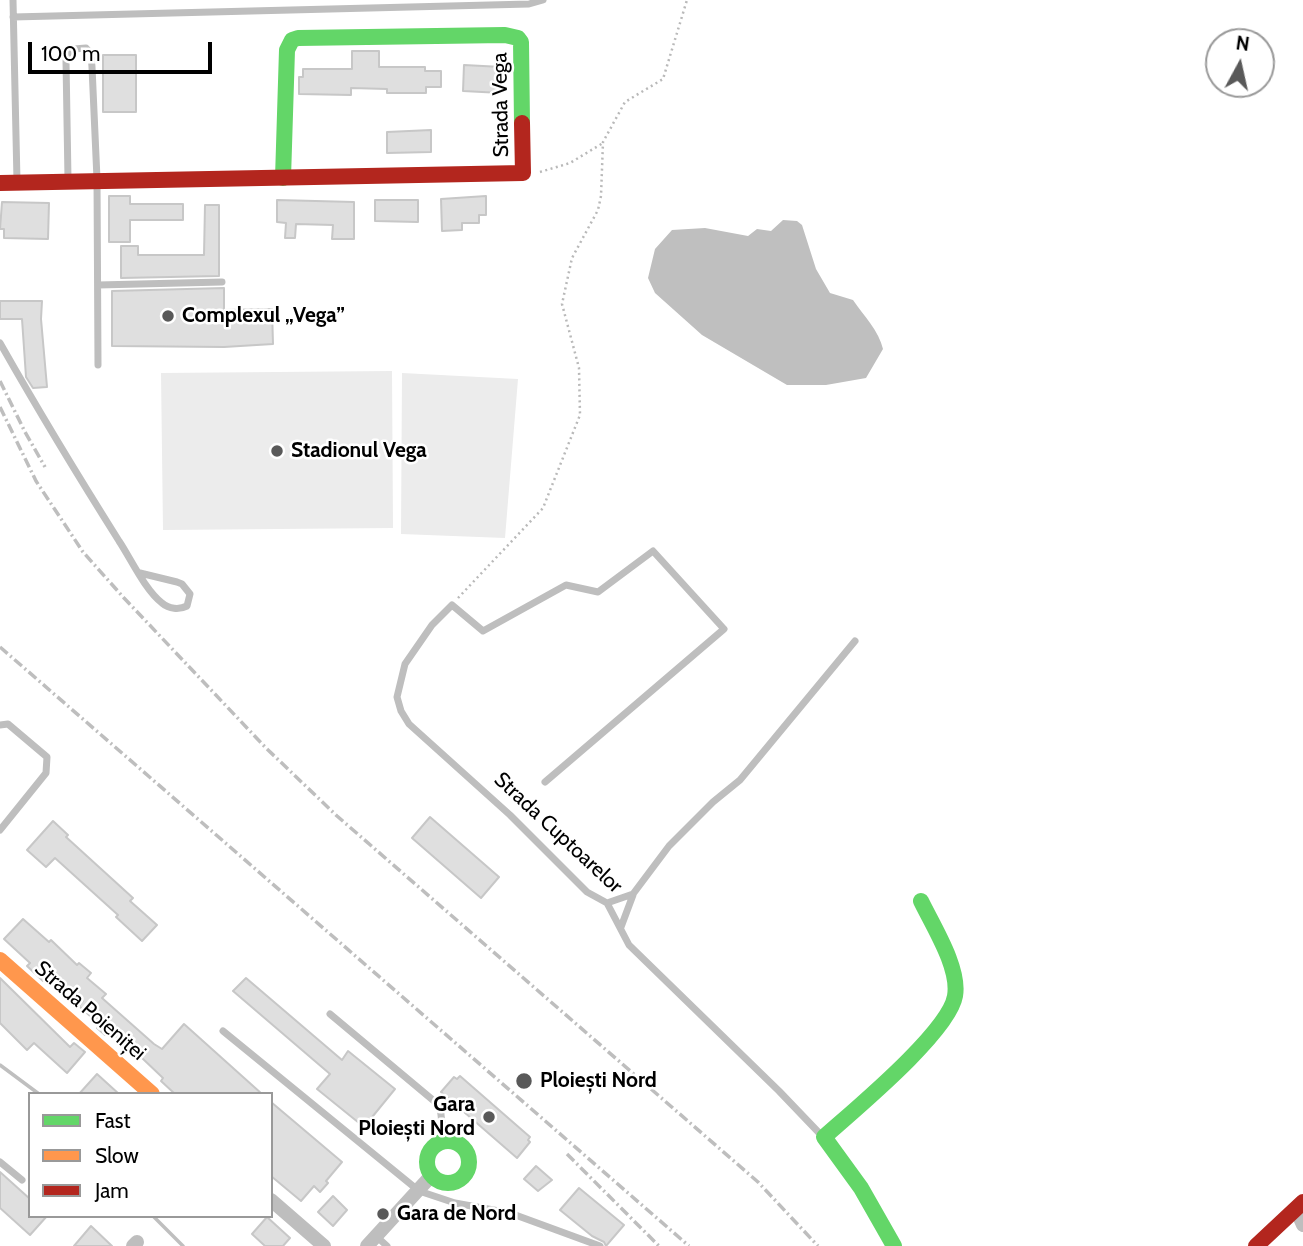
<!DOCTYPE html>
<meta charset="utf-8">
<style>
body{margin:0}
#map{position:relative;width:1303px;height:1246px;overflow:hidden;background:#fff;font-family:Cabin,sans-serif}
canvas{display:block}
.legend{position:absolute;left:28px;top:1092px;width:245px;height:126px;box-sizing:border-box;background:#fff;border:2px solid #999;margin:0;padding:9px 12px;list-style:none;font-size:21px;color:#000}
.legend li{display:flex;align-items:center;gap:14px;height:35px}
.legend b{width:35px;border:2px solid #999}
.north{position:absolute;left:1205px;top:28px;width:70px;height:70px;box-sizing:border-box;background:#fff;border:2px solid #999;border-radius:50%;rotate:8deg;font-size:19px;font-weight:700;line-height:28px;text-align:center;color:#000}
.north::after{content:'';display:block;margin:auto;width:24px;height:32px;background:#595959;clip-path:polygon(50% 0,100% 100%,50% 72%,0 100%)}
.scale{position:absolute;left:28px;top:42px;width:184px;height:32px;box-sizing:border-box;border:4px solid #000;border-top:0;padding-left:9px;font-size:21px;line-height:24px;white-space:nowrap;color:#000;-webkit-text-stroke:5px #fff;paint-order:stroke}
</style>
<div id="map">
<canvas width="1303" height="1246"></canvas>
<ul class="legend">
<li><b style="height:9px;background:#63d668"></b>Fast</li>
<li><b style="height:9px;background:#ff974d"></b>Slow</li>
<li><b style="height:9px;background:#b3261e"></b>Jam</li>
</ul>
<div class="north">N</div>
<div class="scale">100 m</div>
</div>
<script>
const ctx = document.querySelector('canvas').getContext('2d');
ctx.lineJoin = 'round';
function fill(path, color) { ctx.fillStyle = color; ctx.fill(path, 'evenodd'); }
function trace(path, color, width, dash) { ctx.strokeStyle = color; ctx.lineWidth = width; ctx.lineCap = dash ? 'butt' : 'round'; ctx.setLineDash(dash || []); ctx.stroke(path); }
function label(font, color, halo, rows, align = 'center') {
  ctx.font = font + ' Cabin,sans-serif'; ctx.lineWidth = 5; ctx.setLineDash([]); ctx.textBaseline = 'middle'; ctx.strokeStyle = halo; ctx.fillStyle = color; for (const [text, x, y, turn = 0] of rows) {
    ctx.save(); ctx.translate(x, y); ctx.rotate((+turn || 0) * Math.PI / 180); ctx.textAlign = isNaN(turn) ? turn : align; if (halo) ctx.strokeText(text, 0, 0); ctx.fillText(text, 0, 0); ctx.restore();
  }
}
const green = new Path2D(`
 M392 371 393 528 163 530 161 373Z
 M402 373 518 379 505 538 401 534Z`);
const water = new Path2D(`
 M783 220 797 221 802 225 816 269 830 293 853 300C864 316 879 331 883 349L866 378 826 385H787L702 335 655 293 648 278 655 249 672 230 705 228 748 236 757 229 771 231Z`);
const stream = new Path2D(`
 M0 1065 39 1094
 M153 1216 183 1246`);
const building = new Path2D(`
 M352 51H379V67H425V71H441V87H426V93H387V89L351 88V95L299 94V77H303V69H352Z
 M103 55H136V112H103Z
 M464 65 502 67 501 93 463 91Z
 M431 130V152L387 153V132Z
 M109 196H130V204H183V220H130V242H109Z
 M486 196V215H479V223H462V230L442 231 441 199Z
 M277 200 354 202V239H332L333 225 296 224 295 238H285L286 223 277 222Z
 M375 200H418V222L375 221Z
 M2 202 49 203 48 239 4 238V229H0Z
 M205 205H219V276L121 278V246H138V255H204Z
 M224 288V310L272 309 273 344 224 347 112 346V291Z
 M0 301H42L41 319 47 387 33 388 26 377 22 319H0Z
 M430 817 499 877 481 898 412 838Z
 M53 821 68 835 66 837 133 898 130 901 157 925 142 941 116 917 118 915 55 858 46 867 27 850Z
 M23 919 49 942 51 940 77 965 79 963 91 973 87 978 106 994 102 998 154 1044 162 1049 184 1024 262 1094H175L161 1081 163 1078 142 1058 112 1034 110 1036 107 1033 105 1035 97 1028 100 1025 79 1006 83 1001 50 973 43 981 27 966 30 963 4 939Z
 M0 978 70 1047 74 1043 85 1052 67 1073 34 1043 27 1050 0 1023Z
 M246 978 342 1060 348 1051 395 1089 364 1127 317 1089 330 1074 233 991Z
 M97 1074 119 1094H79Z
 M460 1076 530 1137 528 1140 530 1142 517 1158 441 1092 454 1077 457 1079Z
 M271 1102 342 1162 326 1181 328 1183 320 1192 314 1186 301 1201 271 1176Z
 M536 1166 552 1180 538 1191 524 1179Z
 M0 1172 30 1199V1216H47L30 1235 0 1208Z
 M579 1188 624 1225 606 1246 604 1242 592 1236 560 1210Z
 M333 1196 347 1210 333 1226 318 1212Z
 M267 1217 290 1238 283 1246H265L252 1234Z
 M91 1226 112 1246H74Z`);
const path = new Path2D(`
 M540 172 570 163 603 143
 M458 598 543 508 580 415 579 368 562 304 572 258 598 210 601 196 603 142 625 102 663 79 687 0`);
const lane = new Path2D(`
 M13 0 17 181
 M13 17 529 4 543 0
 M68 179 66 61 68 53 74 49 86 48 91 54 92 67 97 179 98 365
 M98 285 222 282
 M0 343C38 410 78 476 119 541 131 559 145 590 162 603 169 609 179 610 187 606L190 594 182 584 177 582 140 573
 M0 725 8 724 47 757 46 773 0 830
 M545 782 724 629 653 551 598 592 566 585 483 631 452 605 432 625 405 664 397 697 401 711 409 724 510 815 587 892 607 903 629 945 779 1091 823 1137
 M607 903 633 894 669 846 713 802 740 780 855 641
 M621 927 633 895
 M330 1014 440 1106 444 1141
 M223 1031 419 1191 455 1203 510 1213 600 1246
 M0 1162 22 1180
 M376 1236 387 1246`);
const street = new Path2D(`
 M271 1200 324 1246
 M1296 1209 1303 1225
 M133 1246 137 1242
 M367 1246 431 1176`);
const fast = new Path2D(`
 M283 178 287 50 292 40 298 38 505 35 518 38 521 42 522 123
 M427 1162a21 21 0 1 1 42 0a21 21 0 1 1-42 0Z
 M894 1246 861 1188 824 1137C853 1111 949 1032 955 996 960 968 933 926 921 901`);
const slow = new Path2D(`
 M0 960 152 1094`);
const jam = new Path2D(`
 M0 183 523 173 522 123
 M1256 1246 1303 1202`);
const rail = new Path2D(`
 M0 381 25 432 45 467
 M0 407 36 481 83 552 124 598 266 748 337 816 758 1182 818 1246
 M0 647 689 1246
 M567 1154 659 1246`);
const markers = [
 [168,316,7,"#595959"],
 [277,451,7,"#595959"],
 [524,1081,9,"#595959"],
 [489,1117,7,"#595959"],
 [383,1214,7,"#595959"]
];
const streetNames = [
 ["Strada Vega",501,105,-91],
 ["Strada Cuptoarelor",558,833,43],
 ["Strada Poieniței",90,1011,41]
];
const poiNames = [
 ["Complexul „Vega”",182,316],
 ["Stadionul Vega",291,451],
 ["Ploiești Nord",540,1081],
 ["Gara",475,1105,"right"],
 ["Ploiești Nord",475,1129,"right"],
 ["Gara de Nord",397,1214]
];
fill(green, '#ececec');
fill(water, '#bfbfbf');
trace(stream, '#bfbfbf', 3.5);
fill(building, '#dfdfdf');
trace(building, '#c7c7c7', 2);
trace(path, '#b9b9b9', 2.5, [2, 3.5]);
trace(lane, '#bebebe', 7);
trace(street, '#bebebe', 14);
trace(fast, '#63d668', 16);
trace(slow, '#ff974d', 16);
trace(jam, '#b3261e', 16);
trace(rail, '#bebebe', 3.5, [10, 3.5, 2, 3.5]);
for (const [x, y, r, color] of markers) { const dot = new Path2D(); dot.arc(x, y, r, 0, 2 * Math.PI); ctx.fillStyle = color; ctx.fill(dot); trace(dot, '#fff', 2.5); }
label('21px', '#000', '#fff', streetNames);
label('bold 21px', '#000', '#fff', poiNames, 'left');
</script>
